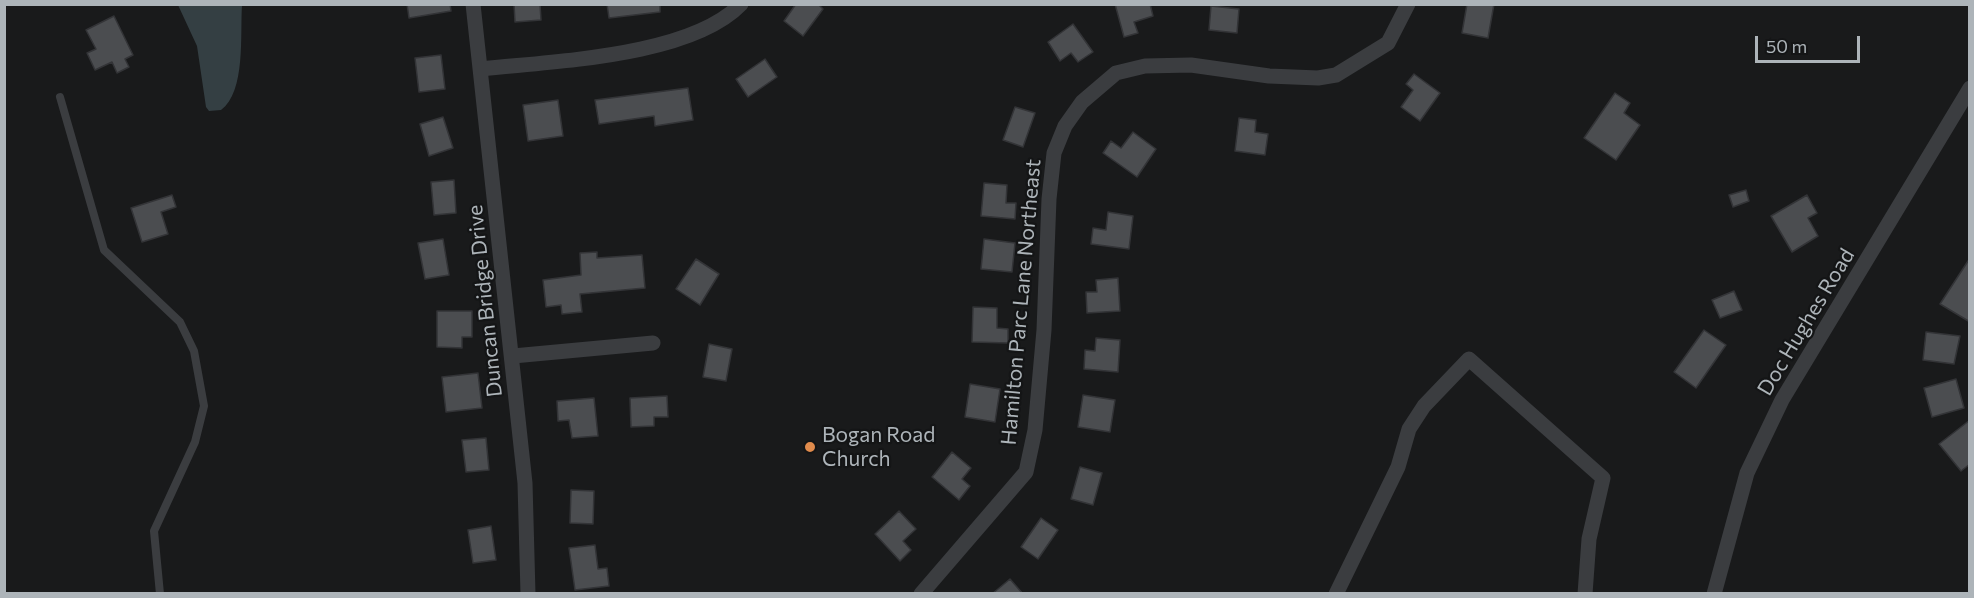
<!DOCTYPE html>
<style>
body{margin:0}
#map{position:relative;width:1974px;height:598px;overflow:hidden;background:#191a1b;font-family:Commissioner,sans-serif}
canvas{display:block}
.frame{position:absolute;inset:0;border:6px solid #adb4b9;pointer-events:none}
.scale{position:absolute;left:1755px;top:36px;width:105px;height:27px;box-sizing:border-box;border:3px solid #adb4b9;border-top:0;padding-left:8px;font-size:18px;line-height:21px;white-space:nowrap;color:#adb4b9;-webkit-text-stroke:4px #141516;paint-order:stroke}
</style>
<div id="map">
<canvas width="1974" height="598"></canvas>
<div class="frame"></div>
<div class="scale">50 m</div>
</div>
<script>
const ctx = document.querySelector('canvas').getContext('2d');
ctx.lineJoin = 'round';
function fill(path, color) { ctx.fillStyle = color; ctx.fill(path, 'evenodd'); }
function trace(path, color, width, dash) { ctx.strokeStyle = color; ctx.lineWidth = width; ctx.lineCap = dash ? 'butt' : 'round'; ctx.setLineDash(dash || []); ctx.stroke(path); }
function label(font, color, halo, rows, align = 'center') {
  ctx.font = font + ' Commissioner,sans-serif'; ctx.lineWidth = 4.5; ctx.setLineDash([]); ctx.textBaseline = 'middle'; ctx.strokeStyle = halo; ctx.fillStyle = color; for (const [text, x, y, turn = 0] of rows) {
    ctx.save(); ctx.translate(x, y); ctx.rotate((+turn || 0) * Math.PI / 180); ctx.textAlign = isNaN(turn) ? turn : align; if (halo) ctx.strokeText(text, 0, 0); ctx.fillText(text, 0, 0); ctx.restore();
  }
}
const water = new Path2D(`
 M178 5H242C240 34 246 92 221 110L209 111 206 107 197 46Z`);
const building = new Path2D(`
 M407 4H450L451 11 409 18Z
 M514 4H540L541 20 515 22Z
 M607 4H660V12L609 18Z
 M796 4H818L823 9 803 36 784 21Z
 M1115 4H1150L1153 16 1134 22 1138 33 1124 37Z
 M1467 4H1494L1488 38 1462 33Z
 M1211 6 1239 9 1237 33 1209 30Z
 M114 16 133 55 125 59 129 67 117 73 112 62 95 70 87 53 96 49 86 30Z
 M1073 24 1093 52 1078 62 1071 53 1060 61 1048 42Z
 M441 55 445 89 419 92 415 58Z
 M765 59 777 77 748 97 736 79Z
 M1414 74 1440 93 1420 121 1401 107 1413 90 1406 84Z
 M688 88 693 120 655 126 654 116 599 124 595 100Z
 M1615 93 1630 103 1624 113 1640 125 1616 160 1584 138Z
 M558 100 563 136 528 141 523 105Z
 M1015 107 1035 113 1023 147 1003 140Z
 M443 117 453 148 429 156 420 124Z
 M1239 118 1256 120 1255 132 1268 134 1265 155 1235 151Z
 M1133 132 1156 149 1137 177 1103 153 1111 141 1121 148Z
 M454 180 456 213 434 215 431 182Z
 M984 183 1007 185 1006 203H1016L1015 219 981 216Z
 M1746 190 1749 201 1733 207 1729 195Z
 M172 195 176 207 161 212 168 234 142 242 131 208Z
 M1807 195 1817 213 1808 218 1818 236 1792 252 1771 216Z
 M1108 212 1133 216 1129 249 1091 244 1093 228 1106 230Z
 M443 239 449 275 425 279 418 243Z
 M984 239 1015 243 1012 272 981 269Z
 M597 252V258L642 255 645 288 580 294 582 312 562 314 561 305 546 307 543 280 581 275 580 253Z
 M1970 258V322L1940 304Z
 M696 259 719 274 700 305 676 289Z
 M1118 278 1120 311 1087 313 1086 292H1097L1096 280Z
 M1734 291 1742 310 1720 318 1712 300Z
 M973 307 997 308V328L1008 329V343L972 342Z
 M437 311H472V337H462V348L437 347Z
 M1704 330 1726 345 1696 388 1674 372Z
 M1926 332 1960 336 1954 364 1923 360Z
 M1096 338 1120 340 1118 372 1084 369 1085 350 1095 351Z
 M709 344 732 349 726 381 703 377Z
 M478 373 482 408 446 412 442 377Z
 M1956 379 1964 408 1932 417 1924 388Z
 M970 384 1000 389 995 422 965 417Z
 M1083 395 1115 400 1110 432 1078 427Z
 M667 396 668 417H654V426L631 427 630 398Z
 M594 398 598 436 572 438 569 420 558 421 557 401Z
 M1970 420V464L1961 471 1939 444Z
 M486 438 489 470 466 472 462 440Z
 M952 452 971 468 962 479 970 486 959 500 932 477Z
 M1080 467 1102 473 1093 505 1071 499Z
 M571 490 594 491 593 524 570 523Z
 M899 511 916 529 903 541 911 550 900 561 875 534Z
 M1041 518 1058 530 1038 559 1021 547Z
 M491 526 496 560 473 563 468 530Z
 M595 545 598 569 607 568 609 586 575 590 569 548Z
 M1010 579 1023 594H992Z`);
const service = new Path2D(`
 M60 97 104 250 180 322 194 351 204 406 195 442 154 531 160 594`);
const minor = new Path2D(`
 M473 4 525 483 528 594
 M481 69C552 61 690 57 741 4
 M513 356 653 343
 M921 594 1026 472 1035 430 1044 330 1049 199 1054 153 1065 126 1082 102 1116 73 1145 66 1191 65 1269 76 1318 78 1336 75 1388 43 1408 4
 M1336 594 1398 467 1409 429 1424 406 1469 359 1603 478 1589 539 1585 594
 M1714 594 1747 473 1782 400 1970 88`);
const markers = [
 [810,447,6,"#e08b4c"]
];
const streetNames = [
 ["Duncan Bridge Drive",485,301,-96],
 ["Hamilton Parc Lane Northeast",1021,302,-85],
 ["Doc Hughes Road",1806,322,-59]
];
const poiNames = [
 ["Bogan Road",822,435],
 ["Church",822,459]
];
fill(water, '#343f43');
fill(building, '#4b4d50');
trace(building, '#333437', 1.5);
trace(service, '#3b3d40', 8);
trace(minor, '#3b3d40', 15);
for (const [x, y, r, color] of markers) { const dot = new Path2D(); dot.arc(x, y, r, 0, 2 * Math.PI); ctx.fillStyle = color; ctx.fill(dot); trace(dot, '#141516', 2); }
label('21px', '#adb4b9', '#141516', streetNames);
label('21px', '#adb4b9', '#141516', poiNames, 'left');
</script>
